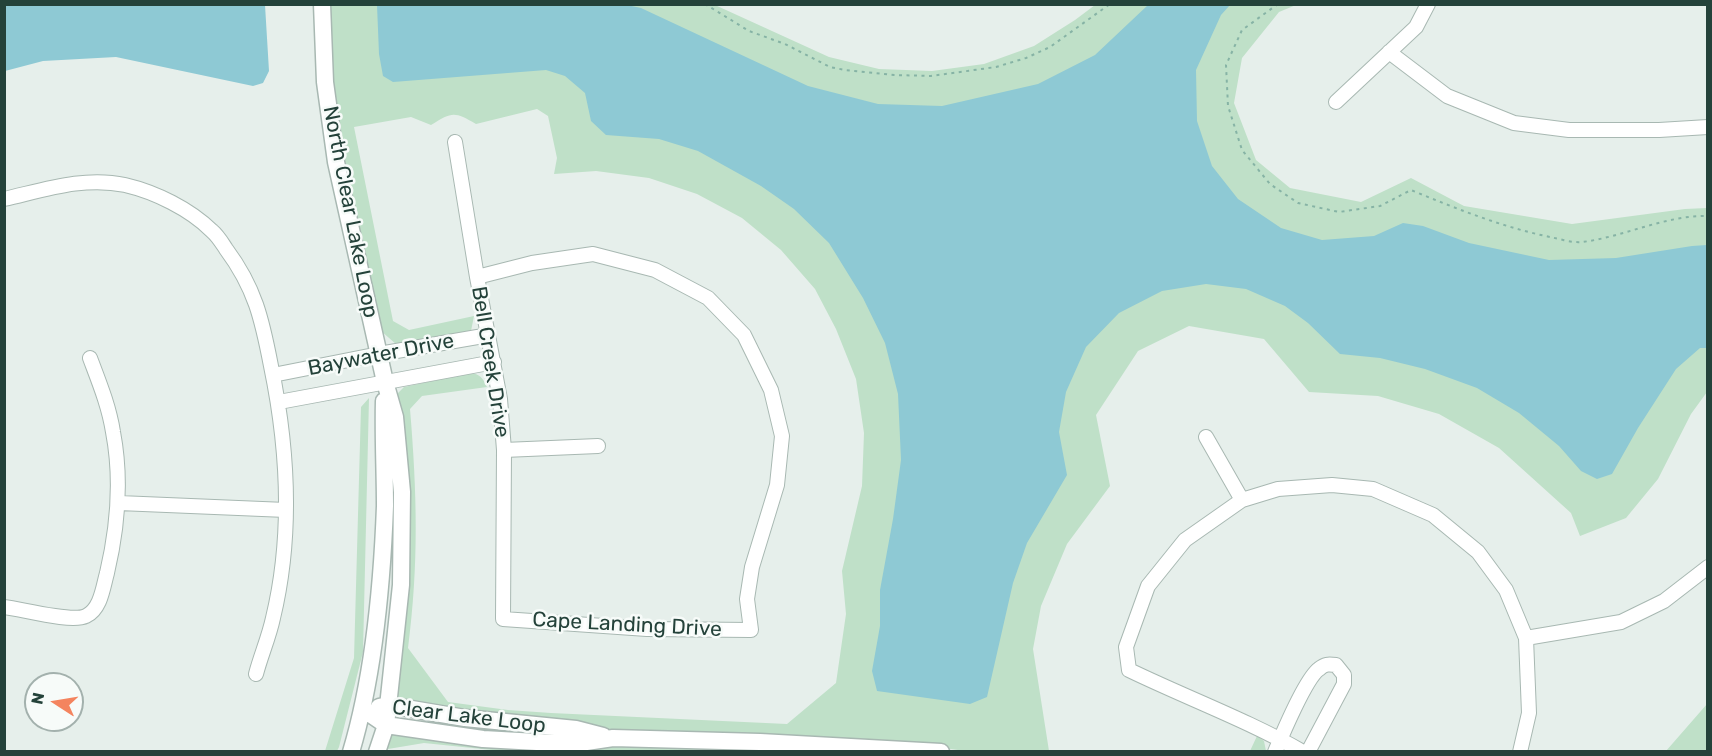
<!DOCTYPE html>
<style>
body{margin:0}
#map{position:relative;width:1712px;height:756px;overflow:hidden;background:#e6efeb;font-family:Rubik,sans-serif}
canvas{display:block}
.frame{position:absolute;inset:0;border:6px solid #24423a;pointer-events:none}
.north{position:absolute;left:24px;top:672px;width:60px;height:60px;box-sizing:border-box;background:#f7fbf9;border:2px solid #a3b1ad;border-radius:50%;rotate:282deg;font-size:16px;font-weight:700;line-height:24px;text-align:center;color:#24423a}
.north::after{content:'';display:block;margin:auto;width:21px;height:27px;background:#f4845f;clip-path:polygon(50% 0,100% 100%,50% 72%,0 100%)}
</style>
<div id="map">
<canvas width="1712" height="756"></canvas>
<div class="frame"></div>
<div class="north">N</div>
</div>
<script>
const ctx = document.querySelector('canvas').getContext('2d');
ctx.lineJoin = 'round';
function fill(path, color) { ctx.fillStyle = color; ctx.fill(path, 'evenodd'); }
function trace(path, color, width, dash) { ctx.strokeStyle = color; ctx.lineWidth = width; ctx.lineCap = dash ? 'butt' : 'round'; ctx.setLineDash(dash || []); ctx.stroke(path); }
function label(font, color, halo, rows, align = 'center') {
  ctx.font = font + ' Rubik,sans-serif'; ctx.lineWidth = 5; ctx.setLineDash([]); ctx.textBaseline = 'middle'; ctx.strokeStyle = halo; ctx.fillStyle = color; for (const [text, x, y, turn = 0] of rows) {
    ctx.save(); ctx.translate(x, y); ctx.rotate((+turn || 0) * Math.PI / 180); ctx.textAlign = isNaN(turn) ? turn : align; if (halo) ctx.strokeText(text, 0, 0); ctx.fillText(text, 0, 0); ctx.restore();
  }
}
const green = new Path2D(`
 M329 5H715L829 57 879 69 932 71 984 64 1034 46 1075 20 1095 5H1296L1279 12 1242 58 1234 103 1256 160 1290 188 1361 202 1411 178 1464 206 1572 224 1685 209 1707 208V392L1691 414 1658 479 1626 518 1580 536 1571 513 1499 448 1439 414 1378 396 1309 392 1264 339 1189 326 1138 351 1096 415 1110 486 1067 544 1041 606 1033 649 1049 751H965L929 746 620 731 470 716 407 703 395 694 396 410 397 394 404 387 470 373C480 374 483 378 487 387L422 396 410 409C417 493 419 564 408 648L448 702 508 710 551 713 787 724 836 683 846 614 842 571 862 486 864 433 856 379 836 329 815 289 781 250 742 218 697 194 649 178 596 171 554 174 557 158 548 116 537 109 476 124C454 111 452 112 431 125L411 117 354 127 393 321 409 330 474 316 471 331 397 345 380 330 342 166 329 50Z
 M369 398 363 652 339 747 337 751H325L354 658 361 407Z
 M1707 704V751H1666Z
 M387 726 608 744 817 751 511 752 424 743 388 749 387 751 378 752Z
 M1257 736 1264 741 1266 751H1250Z`);
const water = new Path2D(`
 M5 4 265 5 269 71 263 83 253 86 116 57 43 61 5 71Z
 M377 5H627L641 8 808 86 878 104 942 106 1038 84 1095 55 1148 5H1230L1221 15 1196 70 1197 121 1212 166 1238 199 1281 228 1322 240 1374 236 1403 223 1423 226 1469 243 1549 260 1616 258 1692 246 1707 245V348H1700L1676 369 1638 428 1612 474 1597 479 1581 471 1559 446 1519 413 1477 388 1425 369 1380 358 1340 354 1308 323 1285 306 1246 289 1206 284 1162 291 1119 313 1086 347 1066 392 1059 432 1067 475 1027 543 1013 583 987 697 970 704 877 691 872 671 880 626V590L893 519 901 460 898 394 885 343 863 298 829 243 794 209 761 186 698 151 659 139 606 135 591 121 585 93 565 76 546 70 393 82 383 76 379 54Z`);
const path = new Path2D(`
 M705 4 749 31 785 44 830 67 845 70 894 75 931 76 996 67 1026 58 1050 47 1110 4
 M1278 4 1242 30 1226 65 1228 106 1242 150 1270 184 1298 203 1339 212 1380 206 1411 190C1457 209 1502 227 1550 237 1560 239 1572 243 1582 242 1624 237 1665 215 1708 216`);
const minor = new Path2D(`
 M1389 52 1447 96 1514 123 1569 130H1659L1708 127
 M1336 102 1416 27 1428 4
 M455 142 477 277 500 399 504 450 503 619 647 629 751 630 747 599 752 567 777 485 782 436 771 390 744 335 708 298 655 270 593 254 532 263 477 277
 M4 199C44 190 84 176 125 185 155 192 190 209 212 231 218 236 222 243 226 249 255 288 262 319 271 366 288 448 293 535 273 618 269 637 261 655 256 674
 M273 375 379 354 489 335
 M279 402 494 362
 M1206 437 1242 500
 M504 450 598 446
 M119 503 286 510
 M4 607C22 609 71 623 86 616 101 609 103 587 107 573 118 526 122 479 113 432 109 406 99 382 90 358
 M1526 638 1621 622 1664 601 1708 567
 M1275 752C1282 735 1306 678 1319 669 1325 664 1328 664 1336 665L1344 675V684L1308 752
 M1303 752C1247 720 1187 698 1129 670L1126 647 1148 586 1185 540 1242 500 1278 489 1332 485 1373 489 1433 515 1478 552 1506 590 1526 638 1529 713 1520 752`);
const tertiary = new Path2D(`
 M322 4 325 82 336 162 385 382 395 417 402 492 401 585 386 725 377 752
 M379 707 388 705 465 718 576 729 603 736
 M364 710 386 725 483 739 573 744 613 738 760 742 941 752
 M351 752C374 675 382 587 385 506 385 471 383 436 384 401`);
const streetNames = [
 ["North Clear Lake Loop",350,212,79],
 ["Baywater Drive",381,355,-11],
 ["Bell Creek Drive",490,362,81],
 ["Cape Landing Drive",627,625,3],
 ["Clear Lake Loop",469,717,7]
];
fill(green, '#bfe0c8');
fill(water, '#8ec9d4');
trace(minor, '#a8b8b2', 16);
trace(tertiary, '#a8b8b2', 19);
trace(path, '#86b3a5', 2, [3, 4.5]);
trace(minor, '#fff', 14);
trace(tertiary, '#fff', 16);
label('21px', '#24423a', '#f7fbf9', streetNames);
</script>
